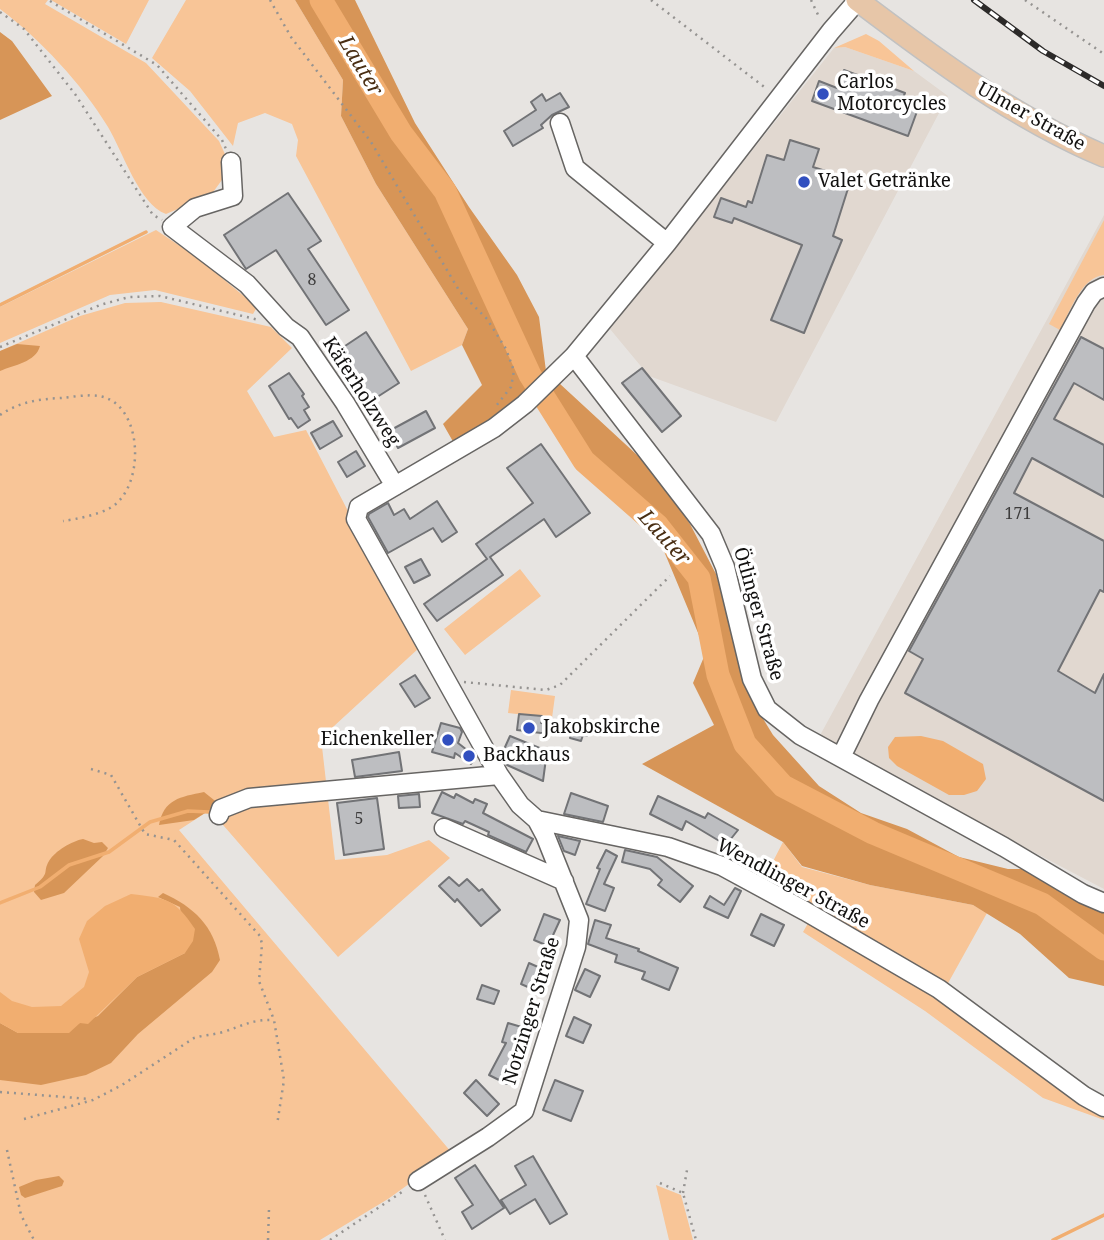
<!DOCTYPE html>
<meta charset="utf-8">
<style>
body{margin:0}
canvas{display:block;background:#e7e4e1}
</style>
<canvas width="1104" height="1240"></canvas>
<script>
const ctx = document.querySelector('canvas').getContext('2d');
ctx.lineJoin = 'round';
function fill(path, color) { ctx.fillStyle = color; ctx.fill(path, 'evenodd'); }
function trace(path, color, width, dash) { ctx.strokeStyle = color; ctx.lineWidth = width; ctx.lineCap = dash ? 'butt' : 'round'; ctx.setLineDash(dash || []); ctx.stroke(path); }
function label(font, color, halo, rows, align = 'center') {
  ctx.font = font + ' "Noto Serif",serif'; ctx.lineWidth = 7; ctx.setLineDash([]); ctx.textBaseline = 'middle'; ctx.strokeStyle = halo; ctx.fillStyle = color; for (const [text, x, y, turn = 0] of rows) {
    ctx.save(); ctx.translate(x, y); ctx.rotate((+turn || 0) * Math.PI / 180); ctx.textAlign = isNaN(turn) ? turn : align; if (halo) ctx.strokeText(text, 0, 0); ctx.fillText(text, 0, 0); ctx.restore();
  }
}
const built = new Path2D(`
 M845 47 914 71 948 96 776 422 649 376 610 329 834 48Z
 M1104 215V889L818 739Z`);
const green = new Path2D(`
 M0 0H48L45 4 146 63 219 141 229 163 227 173 211 195 166 214C139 204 123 152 108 127 82 84 40 39 0 9Z
 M51 0H149L126 44Z
 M186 0H295L343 80 341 116 376 184 468 329 462 345 411 371 296 156 298 140 292 124 265 113 238 123 233 146 190 91 152 58Z
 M866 34 879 41 914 71 845 47 834 48Z
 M1104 220V275C1081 277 1070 312 1060 330L1049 324Z
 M156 230 198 258 257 307 253 314 155 290 110 295 0 343V307Z
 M161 302 271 327 292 348 247 391 274 437 306 430 419 648 321 738 335 860 387 855 429 840 450 858 338 957 210 810 179 830 452 1153 388 1199 320 1240H0V351L80 316 125 303Z
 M520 569 541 596 465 655 444 629Z
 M511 690 555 696 552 718 508 713Z
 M783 842 802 867 870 885 973 905 987 913 947 985 765 877Z
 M811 918 933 990 1104 1112V1120L1043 1098 925 1011 803 932Z
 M656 1185 681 1195 693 1240H669Z`);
const forest = new Path2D(`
 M295 0H355L415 123 469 207 517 275 539 317 546 371 649 466 690 524 716 574 751 699 773 735 819 786 861 813 907 829 959 857 1008 869H1030L1104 908V986L1069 978 1020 934 973 905 870 885 802 866 783 842 642 764 714 725 693 683 706 652 661 544 599 488 575 457 539 404 522 394 455 445 443 424 482 385 462 345 468 329 376 184 341 116 343 80Z
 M0 32 12 41 52 96 0 120Z
 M17 344 40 346C36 362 14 365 0 371V351Z
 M204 792 219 804 194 820 159 825C164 799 180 797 204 792Z
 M83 839 94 843 102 842 108 848 103 856 64 893 41 900 34 892 35 885C51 872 42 873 49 861 55 851 72 841 83 839Z
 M163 893C194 907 214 926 220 960L212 972 138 1034 111 1063 86 1075 41 1085 0 1080V1023L18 1033 80 1023 98 1016 137 977 185 953 180 907 158 897Z
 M59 1176 64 1181 62 1186 25 1198 21 1195 19 1187 36 1180Z`);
const water = new Path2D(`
 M921 736 943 741 983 764 986 779 977 791 964 795H949L897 766 889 758 888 747 895 737Z
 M131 894C167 898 175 899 195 929L193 941 185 953 137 977 88 1024 80 1023 69 1033H18L0 1023V992L12 1001 32 1007 61 1006 84 987 89 972 79 939 87 921 105 906Z`);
const stream = new Path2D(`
 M0 305 146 232
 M0 903 40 887 69 865 109 852 150 822 188 811 209 812 215 809
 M1053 1240 1104 1215`);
const river = new Path2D(`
 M321 0 401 133 445 191 530 375 584 461 658 526 699 578 718 675 745 744 783 786 873 833 1042 904 1104 949`);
const building = new Path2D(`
 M844 70 905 93 902 100 919 106 908 136 812 101 819 81 837 88Z
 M560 93 569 107 552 115 541 125 543 128 513 146 504 131 536 110 531 102 542 94 546 101Z
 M790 140 819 149 813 167 851 179 833 236 842 240 804 333 771 320 802 245 734 218 732 223 714 217 721 198 746 207 748 201 752 203 767 155 784 160Z
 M288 193 321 241 308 249 349 310 326 325 276 250 246 269 224 235Z
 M366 332 399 383 371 401 339 350Z
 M1081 337 1104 349V400L1074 383 1054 419 1104 445V497L1032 458 1014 493 1104 541V592L1100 590 1058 671 1095 693 1104 674V801L905 693 923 659 909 651Z
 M642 368 681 416 662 432 622 383Z
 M289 373 304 394 302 396 309 407 304 410 310 420 298 428 291 418 289 419 269 386Z
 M426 411 435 428 398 448 389 431Z
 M333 421 342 436 320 449 311 433Z
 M541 444 590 513 556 537 544 519 490 557 503 575 437 621 424 604 487 559 476 544 533 503 507 468Z
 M356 451 365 466 347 477 338 462Z
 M437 501 457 532 442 542 433 528 388 553 368 517 369 514 388 503 394 515 404 509 410 519Z
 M421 559 430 575 414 583 405 567Z
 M415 675 430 698 415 707 400 684Z
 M519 714 542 716 541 723 551 724 549 734 517 730Z
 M570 720 590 725 587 736 583 735 581 741 570 738 572 730 568 729Z
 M441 723 460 728 462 732 458 743 476 757 471 764 455 753 454 758 432 752Z
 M510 736 547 751 543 781 507 765 501 756Z
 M399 752 402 771 355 777 352 760Z
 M442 792 454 798 456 794 473 803 475 799 487 804 483 813 533 839 526 852 488 835 489 832 465 821 463 824 432 813Z
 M571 793 608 806 603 822 564 814Z
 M419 794 420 807 399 808 398 796Z
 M658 796 705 818 708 813 738 830 726 845 686 821 682 830 650 814Z
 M377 798 384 849 344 855 337 803Z
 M558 836 580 841 575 855 564 851Z
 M606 850 617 856 604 884 614 888 605 911 586 904 600 869 597 868Z
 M625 850 657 857 693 886 680 902 658 885 662 880 650 869 622 862Z
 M449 877 459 886 467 879 479 891 482 889 500 910 481 926 457 899 455 902 439 886Z
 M735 888 741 891 728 918 704 907 710 896 724 905Z
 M544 914 560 920 548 946 534 940Z
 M761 914 784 925 774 946 751 935Z
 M595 920 611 925 606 938 639 949 638 951 678 968 669 990 642 979 645 972 615 962 617 955 588 944Z
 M529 963 547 971 537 991 521 984Z
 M585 969 600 976 590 997 575 990Z
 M482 985 499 991 494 1004 477 999Z
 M574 1017 591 1025 583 1043 566 1036Z
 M508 1023 525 1028 514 1063 517 1065 507 1084 489 1075 506 1043 502 1042Z
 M476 1080 499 1104 487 1116 464 1093Z
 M555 1080 583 1091 571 1121 543 1110Z
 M533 1156 567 1214 550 1224 535 1199 510 1214 501 1200 526 1185 515 1166Z
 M475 1165 504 1208 472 1229 462 1212 473 1205 455 1178Z`);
const path = new Path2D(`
 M270 0 291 37 371 142 460 292 487 319 506 349 514 371 511 387 496 406
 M651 0 767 89
 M811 0 820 19
 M1025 0 1104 54
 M50 1 157 65 222 140 226 149
 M0 12 24 29 75 94 153 215 162 220
 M0 347 100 305 129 297 160 296 259 320
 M0 415C19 402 39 399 61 398 73 397 88 394 99 396 144 403 146 488 110 508 97 515 77 519 63 521
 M464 682 546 690 560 685 670 576
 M91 769 111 775 145 834 174 840 260 936 262 944 259 981 274 1020 284 1080 277 1125
 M0 1092 90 1099
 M24 1119 93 1100 122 1085 194 1038C203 1035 213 1035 223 1032 242 1026 253 1019 274 1020
 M7 1150 21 1215 34 1240
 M660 1183 683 1193 696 1240
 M683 1193 687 1170
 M425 1195 445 1240
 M268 1240 269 1209
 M330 1240 405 1190`);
const minor = new Path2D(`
 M560 123 575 168 667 243
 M231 162 233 196 195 208 172 227 247 284 286 327 300 337 345 403 395 486
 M574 356 711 534 725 567 752 679 767 709 800 735 1004 847 1083 894 1104 903
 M841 757 869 700 1086 303 1094 292 1104 287
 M219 815 221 809 249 798 499 775
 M537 820 668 847 722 866 805 911 939 989 1084 1096 1104 1107
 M444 828 564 881
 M418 1181 488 1137 524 1111 576 947 579 920 545 835 537 820 520 805 499 775 356 519 359 507 494 428 525 404 574 356 667 243 831 31 857 1`);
const major = new Path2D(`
 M857 0C935 59 1014 118 1104 156`);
const rail = new Path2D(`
 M974 0 1043 51 1104 86`);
const markers = [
 [823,94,7,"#314fbf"],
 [804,182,7,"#314fbf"],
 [529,728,7,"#314fbf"],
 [448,740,7,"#314fbf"],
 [469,756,7,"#314fbf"]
];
const numberNames = [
 ["8",312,280],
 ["171",1018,514],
 ["5",359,819]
];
const poiNames = [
 ["Carlos",837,83],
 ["Motorcycles",837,105],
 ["Valet Getränke",818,182],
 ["Jakobskirche",543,728],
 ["Eichenkeller",434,740,"right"],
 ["Backhaus",483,756]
];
const streetNames = [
 ["Ulmer Straße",1031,117,29],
 ["Käferholzweg",361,392,57],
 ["Ötlinger Straße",758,614,74],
 ["Wendlinger Straße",793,884,28],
 ["Notzinger Straße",532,1011,-73]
];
const waterNames = [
 ["Lauter",360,66,59],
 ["Lauter",664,538,48]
];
fill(built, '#e1d8d0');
fill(green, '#f8c597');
fill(forest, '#d79557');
fill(water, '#f1ae70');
trace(stream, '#f1ae70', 3.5);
trace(river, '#f1ae70', 23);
fill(building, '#bdbec1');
trace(building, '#727376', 2);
trace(minor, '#676563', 21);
trace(major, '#c1c1c1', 24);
trace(path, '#959391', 2.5, [2, 5]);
trace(minor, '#fff', 18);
trace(major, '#e7c6a8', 21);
trace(rail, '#2c2a29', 6);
trace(rail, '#fff', 3.5, [10]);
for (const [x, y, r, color] of markers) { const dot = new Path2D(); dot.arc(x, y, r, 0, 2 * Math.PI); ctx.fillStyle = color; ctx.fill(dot); trace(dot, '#fff', 2.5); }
label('16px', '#3d3c3c', null, numberNames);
label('19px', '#121110', '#fff', poiNames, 'left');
label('19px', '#121110', '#fff', streetNames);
label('italic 21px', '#492e13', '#fff', waterNames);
</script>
